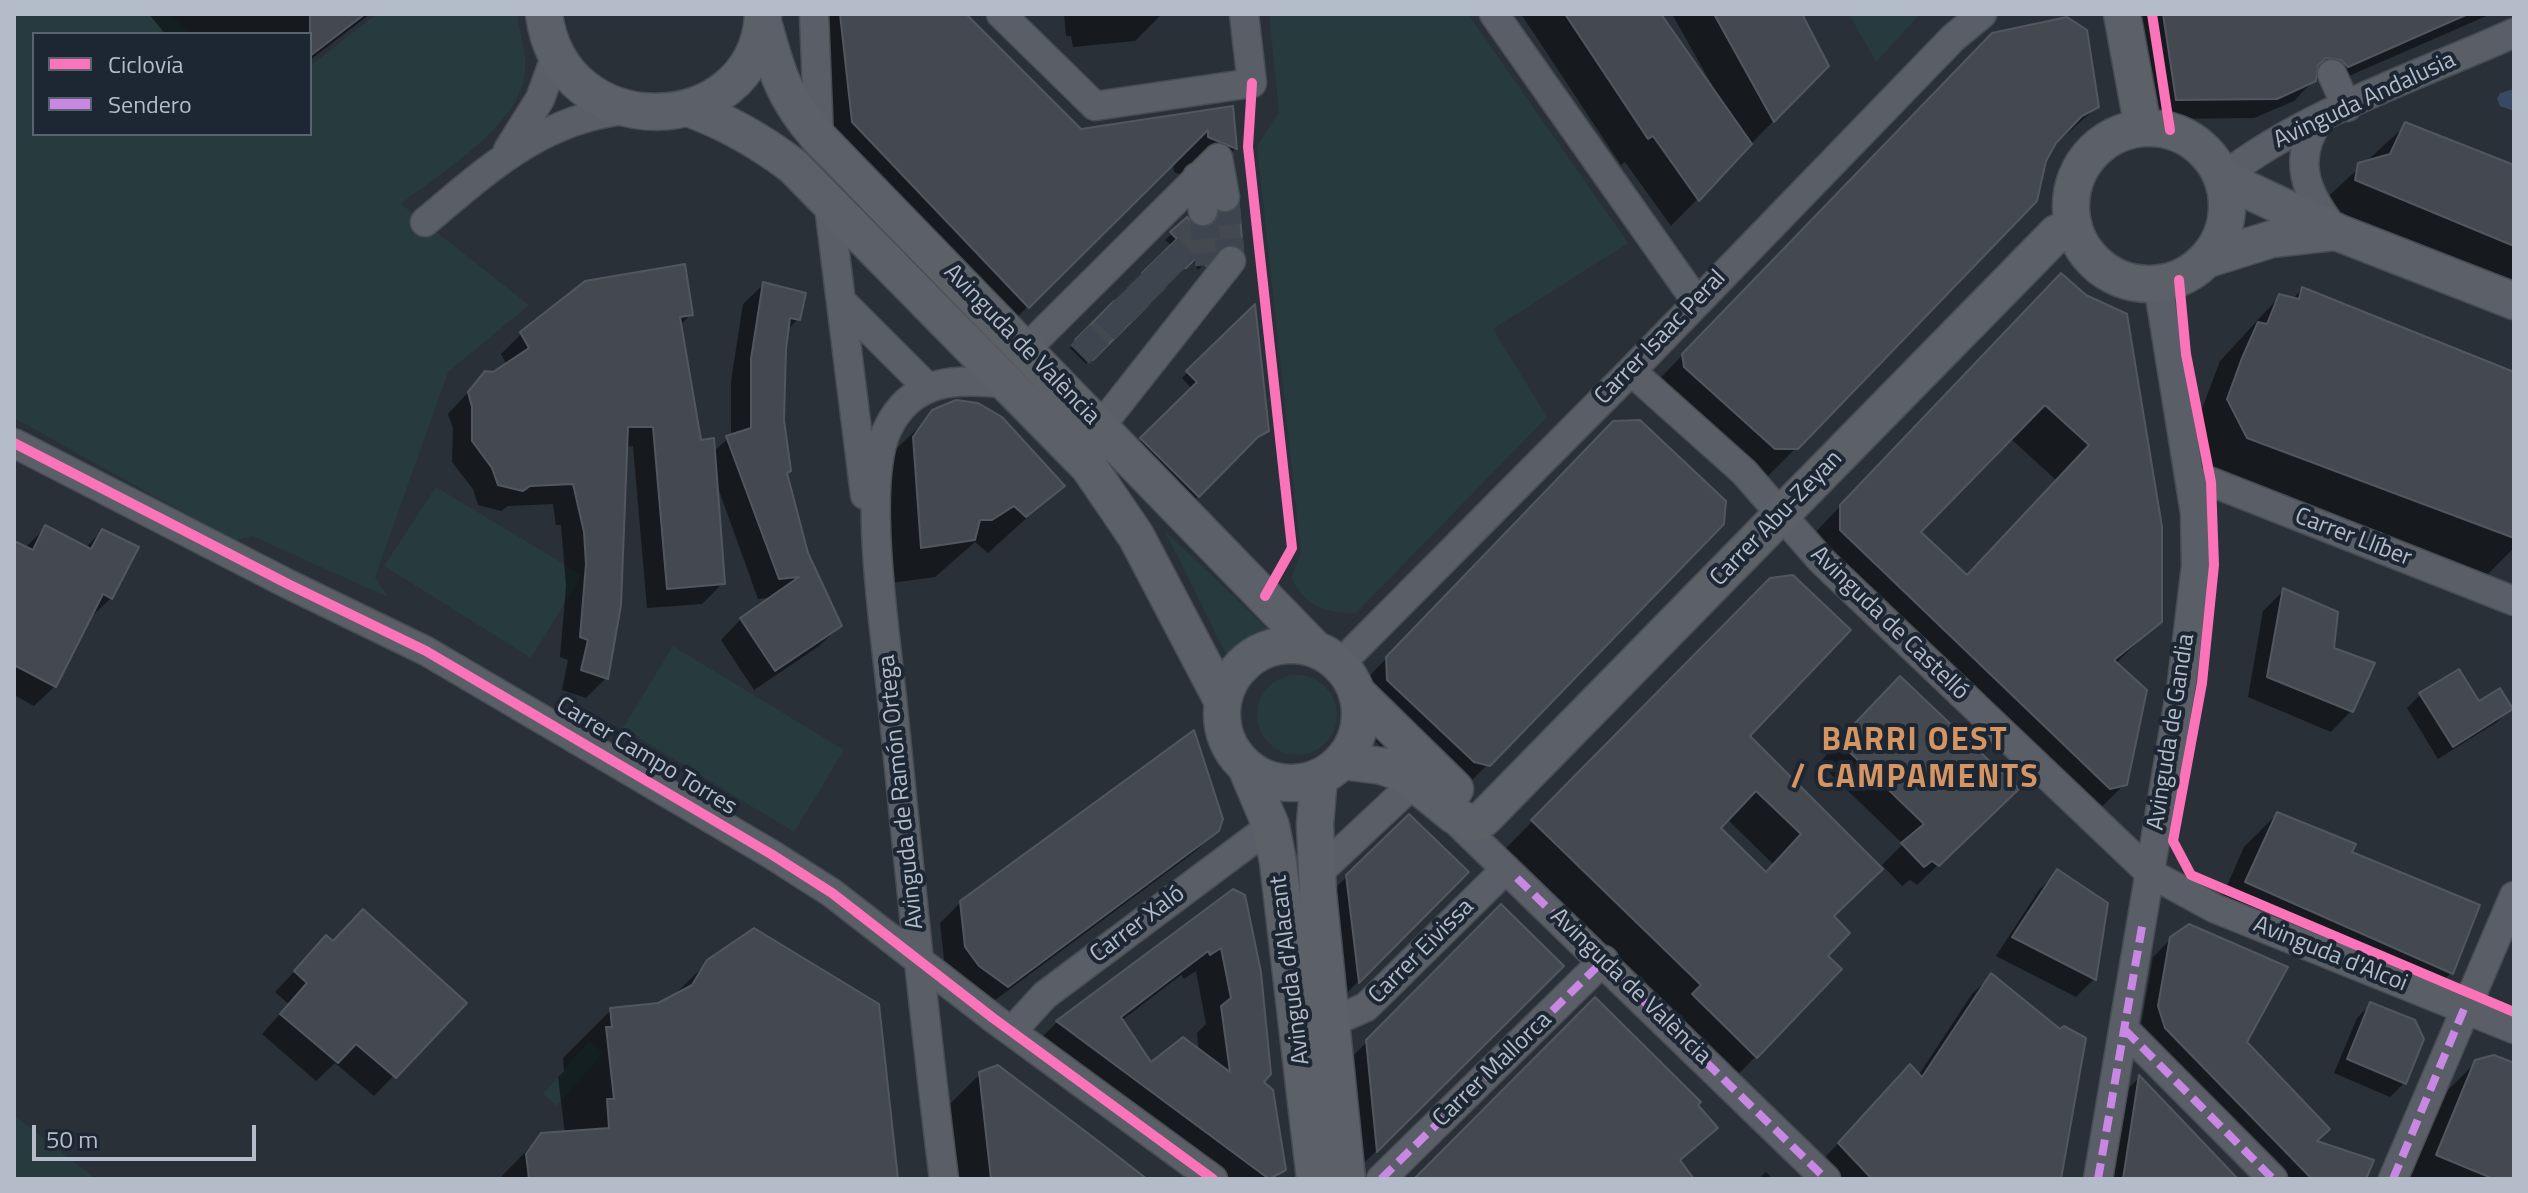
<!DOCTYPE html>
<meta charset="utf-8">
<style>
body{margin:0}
#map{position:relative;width:2528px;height:1193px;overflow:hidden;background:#2a3038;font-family:"Titillium Web",sans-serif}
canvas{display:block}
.frame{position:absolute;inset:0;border:16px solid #b4bcc9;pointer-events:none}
.legend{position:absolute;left:32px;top:32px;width:280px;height:104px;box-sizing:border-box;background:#1d2633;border:2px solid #59626f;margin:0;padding:10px 14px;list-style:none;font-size:24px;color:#b4bcc9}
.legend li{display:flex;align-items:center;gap:16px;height:40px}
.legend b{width:40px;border:2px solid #59626f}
.scale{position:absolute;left:32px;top:1125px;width:224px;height:36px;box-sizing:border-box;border:4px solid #b4bcc9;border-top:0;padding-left:10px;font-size:24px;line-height:28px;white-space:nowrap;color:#b4bcc9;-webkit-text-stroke:6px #1d2633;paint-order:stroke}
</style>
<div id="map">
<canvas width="2528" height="1193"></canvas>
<div class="frame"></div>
<ul class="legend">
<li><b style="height:10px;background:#fb73b8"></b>Ciclovía</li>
<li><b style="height:10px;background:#c787e3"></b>Sendero</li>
</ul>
<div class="scale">50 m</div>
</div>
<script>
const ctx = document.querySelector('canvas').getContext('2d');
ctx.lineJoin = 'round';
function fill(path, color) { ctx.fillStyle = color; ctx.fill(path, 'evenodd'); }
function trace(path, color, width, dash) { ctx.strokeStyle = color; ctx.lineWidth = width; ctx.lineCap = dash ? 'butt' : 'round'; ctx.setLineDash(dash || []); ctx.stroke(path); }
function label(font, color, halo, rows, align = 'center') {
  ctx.font = font + ' "Titillium Web",sans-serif'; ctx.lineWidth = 8; ctx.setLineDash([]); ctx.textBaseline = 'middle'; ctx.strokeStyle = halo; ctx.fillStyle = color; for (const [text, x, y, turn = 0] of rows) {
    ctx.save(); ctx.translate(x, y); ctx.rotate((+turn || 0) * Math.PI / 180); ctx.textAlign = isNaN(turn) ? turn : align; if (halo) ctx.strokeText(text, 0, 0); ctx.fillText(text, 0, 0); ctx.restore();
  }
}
const green = new Path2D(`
 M14 14H170L190 34H34V134H310V66L377 14H517C519 33 527 50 525 70 522 125 441 172 401 204L529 305 448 372 375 577 388 597 252 536 235 541 14 418Z
 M1269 14H1468L1628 243 1493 329 1547 417 1356 613C1324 612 1307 608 1291 578L1301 553 1257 146 1279 112Z
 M1849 14H1920L1876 62Z
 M436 487 582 575 531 658 384 566Z
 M1165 531 1270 631 1247 639 1228 658Z
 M673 646 844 750 794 832 623 728Z
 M1257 715a40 40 0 1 1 80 0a40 40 0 1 1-80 0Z
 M589 1041 603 1053 557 1106 543 1094Z
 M14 1115 96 1179H14Z`);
const water = new Path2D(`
 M2514 89V111L2500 106 2497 99 2500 93Z`);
const shadow = new Path2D(`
 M149 14H370L310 60V34H165Z
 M802 14H963L1080 131 1231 108 1235 149 1201 183 1174 172 1173 162 993 341 818 157Z
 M1064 14H1162L1135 41 1073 47 1071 36H1066Z
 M1521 14H1659L1709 87 1712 85 1672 14H1799L1827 66 1671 226 1625 162 1621 165Z
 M2140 14H2491L2326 86 2315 79 2294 101 2254 118 2156 119Z
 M1954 73 2097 107 2050 149 1797 447 1759 485 1737 486 1647 405 1646 393Z
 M2406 125 2514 167V299L2318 218 2321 203Z
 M1237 210 1241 249 1235 255 1218 250 1198 270 1192 260 1178 273 1140 278 1172 246 1165 240 1187 220 1196 229 1207 230 1220 215 1229 216ZM1216 241 1236 246V250L1215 244Z
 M2061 276 2160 621 2115 664 2125 784 2090 818 2076 822 1807 564V541ZM2010 438 2056 480 1966 576 1918 532Z
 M764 284 798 319 787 330 782 420 785 475 793 513 822 592 840 626 819 646 754 690 721 640 741 619 774 597 758 599 717 485 723 583 702 604 647 608 633 446 626 447 606 678 586 698 562 690 568 660 560 657 566 586 561 525H556L553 504 508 506 501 511 478 505 473 489 452 462 453 428 448 414 486 373 493 374 507 365 501 354 521 334 691 314 680 325 700 443 713 452 731 436V381L743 304Z
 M2303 289 2514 374V548L2484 578 2210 475 2191 438 2220 361 2280 296 2292 299Z
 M1115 303 1092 358 1086 364 1070 348Z
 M1253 308 1267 430 1192 502 1136 445 1193 390 1182 378Z
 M943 405 1062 486 988 553 975 542 935 577 884 584V460Z
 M1576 461 1488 764 1450 802 1436 799 1350 717V696Z
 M45 528 85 548 102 531 111 598 90 618 55 686 34 706 16 696 14 700V543L25 548Z
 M1771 580 1748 736 1880 869 1832 917 1825 956 1839 970 1727 1086 1504 850ZM1727 819 1773 864 1765 874 1718 828Z
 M2283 591 2332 649 2351 711 2331 732 2248 697 2263 611Z
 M2420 695 2478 704 2511 709 2497 722 2438 759 2407 708Z
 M1880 699 1996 809 1917 885 1910 880 1902 886 1882 865 1903 844 1819 763Z
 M2277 814 2350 853 2451 973 2419 1005 2214 915 2244 847Z
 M1217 830 1196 851 987 1006 945 968 940 923 961 902Z
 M1466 872 1342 998 1329 895 1347 876Z
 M2057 872 2106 904 2094 979 2076 997 1996 956 2039 890Z
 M1233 891 1261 1082 1284 1169 1274 1179H1208L1032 1047 1057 1022ZM1196 971 1206 1024 1197 1033 1199 1052 1150 1065 1121 1021 1181 975 1184 979Z
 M1501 907 1561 966 1360 1167 1349 1060Z
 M2171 939 2314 1142 2364 1179H2277L2148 1046 2141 1025 2153 957Z
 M307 958 464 1003 374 1096 335 1063 316 1081 262 1034 289 1004 275 992Z
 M708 962 896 1179H499L542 1135 565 1134 558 1077 564 1071 563 1058 611 1010 659 1005 670 999Z
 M1991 976 2059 1179H1836L1820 1163 1891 1086 1918 1076 1972 994Z
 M2371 1004 2404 1083 2390 1097 2334 1073 2357 1018Z
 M2476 1062 2514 1066V1179H2405L2438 1100Z
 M980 1074 1144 1179H949L942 1112Z
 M2139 1078 2235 1179H2101L2114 1102Z
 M1766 1172 1773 1179H1758Z`);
const building = new Path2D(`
 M310 14H365L310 56Z
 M840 14H966L1081 129 1233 106 1237 149 1208 137V130L1029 308 852 122Z
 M1565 14H1661L1752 144 1699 201 1653 136 1648 139Z
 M1714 14H1802L1829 66 1774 122Z
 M2163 14H2468L2348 67 2341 60 2326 58 2318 65 2316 81 2277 99 2176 100Z
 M2067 17 2087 30 2099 107 2082 116 2056 143 2046 161 2037 201 1798 449H1775L1684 367 1682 354 1992 33Z
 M2405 122 2514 165V246L2355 180 2358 163 2390 154Z
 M1239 206 1243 249 1225 245 1206 266 1199 255 1186 268 1142 273 1177 239 1170 232 1187 217 1196 227 1207 228 1214 223 1219 213 1229 214Z
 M685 264 693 315 680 317 701 440 714 438 725 584 667 589 653 427H628L621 605 608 679 581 670 588 640 580 637 586 564 584 532 573 484 530 486 523 491 498 485 492 468 472 441V407L468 392 485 371 493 372 529 348 520 332 585 281Z
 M2061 273 2086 295 2127 314 2162 527V622L2114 660 2147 690 2127 785 2110 789 1840 530V505ZM2045 405 2089 445 1967 575 1921 532Z
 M763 282 806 293 800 320 790 318 786 349 784 420 791 471 787 473 808 553 842 626 775 671 740 618 799 577 779 579 726 436 751 428V359Z
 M2302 287 2514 372V538L2247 438 2227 399 2242 358 2258 322 2267 324 2279 294 2299 299Z
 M1114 301 1149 304 1093 360 1075 340Z
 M1255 304 1269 431 1258 437 1199 497 1140 438 1197 382 1186 371Z
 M956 400 978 403 1002 417 1065 486 1026 517 1014 506 992 520H980L975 540 921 548 913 437 932 410Z
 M1640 420 1726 501 1724 524 1490 766 1474 762 1387 680 1386 657 1613 421Z
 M45 525 91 549 102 529 139 547 112 599 103 594 56 687 14 665V541L33 550Z
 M1793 575 1851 630 1750 736 1883 869 1834 916 1850 933 1828 956 1842 969 1757 1058 1692 994 1701 985 1531 820 1770 578ZM1756 791 1801 834 1766 872 1721 828Z
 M2283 588 2338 612 2334 648 2375 663 2353 712 2267 677Z
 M2459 669 2479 701 2500 688 2513 709 2453 747 2419 693Z
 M1900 676 2019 789 1939 866 1932 861 1924 867 1901 843 1924 824 1838 741Z
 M1194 730 1223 819 1219 831 1008 987 979 966 965 947 960 901Z
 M2277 812 2356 844 2352 852 2480 905 2453 974 2245 882Z
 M1409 814 1469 872 1359 983 1346 875Z
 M2057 869 2108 903 2096 980 2012 937Z
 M1233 889 1245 895 1261 972 1271 1074 1264 1082 1273 1090 1286 1170 1269 1179 1056 1021ZM1221 948 1231 998 1221 1006 1230 1072 1183 1037 1151 1062 1121 1017 1208 951 1210 955Z
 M1501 904 1564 966 1377 1152 1366 1040Z
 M363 909 467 1003 396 1078 356 1044 338 1063 280 1014 307 983 294 971 326 935 333 941Z
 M2189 924 2288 967 2247 1042 2330 1129 2317 1141 2374 1160 2366 1179H2312L2165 1028 2158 1006 2170 937Z
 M754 928 879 1004 898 1179H529L526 1154 541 1133 609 1128 607 1099H614L606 1027H612L610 1008 658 1003 679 992 692 985 707 960Z
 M1991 973 2060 1029 2064 1026 2086 1038 2061 1179H1872L1838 1143 1910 1064 1922 1077Z
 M1595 997 1701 1102 1698 1105 1718 1128 1680 1160 1694 1179H1414Z
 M2370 1002 2415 1020 2424 1039 2406 1084 2347 1059Z
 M2494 1055 2514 1063V1179H2494L2436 1155 2475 1060Z
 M998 1065 1102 1144 1147 1179H991L979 1072Z
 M2139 1075 2181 1119 2238 1179H2123Z`);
const minorTunnel = new Path2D(`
 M1225 197 1231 261
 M1203 211 1209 265
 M1168 248 1186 267
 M1151 264 1170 283
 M1137 278 1156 298
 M1122 293 1141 313
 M1105 311 1124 329
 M1080 335 1099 354`);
const minor = new Path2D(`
 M814 14 819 138
 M1001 14 1095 106 1252 83 1244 14
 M1494 14 1696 301
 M2332 74 2347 107
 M2320 119C2291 159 2306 194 2334 229
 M508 150 540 99 556 55
 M1197 177 1203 211
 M2222 178C2304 113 2418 76 2514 33
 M828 198 865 495
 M425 222C487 170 542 118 626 110
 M842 302 928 388
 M1026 349 1218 158 1225 197
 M1631 371 1744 472 1821 560 2150 873 2214 908 2514 1029
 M1097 425 1111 413 1231 261
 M14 443 288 584 426 651 771 854 832 893 993 1018 1213 1179
 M2191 484 2211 482 2514 601
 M1340 664 1631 371 1953 38 1982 14
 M1450 815 1826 1179
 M1318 873 1415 782
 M1330 1023 1366 1007 1506 869
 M2125 1030 2273 1179
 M1012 1031 1045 995 1271 826
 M944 1179C924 1022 909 865 893 708 887 643 861 486 887 430 911 378 957 378 1006 384
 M1381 1179 1604 960
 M2098 1179 2182 682 2196 566 2195 513 2158 284
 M2393 1179 2514 896`);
const major = new Path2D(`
 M544 14C561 147 755 141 763 16
 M2122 14 2143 128
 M763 22C777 73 783 97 819 138L1313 647
 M688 108C727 122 760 141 793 166L1089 467 1136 536 1222 700
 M2071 206a78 78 0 1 1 156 0a78 78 0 1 1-156 0Z
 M2222 178 2339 233 2514 301
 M2208 259 2272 239 2334 232
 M1222 714a69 69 0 1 1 138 0a69 69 0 1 1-138 0Z
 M1357 693 1455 789
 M1342 761 1382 766 1402 773 1454 815 1469 823 1478 822 1484 818 2057 233 2074 227
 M1246 767 1271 826 1278 862 1315 1179
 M1319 777 1315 824 1318 893 1347 1179`);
const quiet = new Path2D(`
 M1517 878 1826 1179
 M2125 1030 2273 1179
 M1381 1179 1604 960
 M2098 1179 2143 921
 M2393 1179 2464 1009`);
const cycleway = new Path2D(`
 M2152 14 2170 130
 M1252 83 1248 147 1292 548 1265 596
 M2179 280 2186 354 2211 482 2214 565 2202 683 2173 841 2191 875 2514 1012
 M14 443 288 584 426 651 771 854 832 893 993 1018 1213 1179`);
const streetNames = [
 ["Avinguda Andalusia",2365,101,-25],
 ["Carrer Isaac Peral",1661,338,-46],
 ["Avinguda de València",1021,345,46],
 ["Carrer Abu-Zeyan",1777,519,-46],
 ["Carrer Llíber",2353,538,21],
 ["Avinguda de Castelló",1889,624,44],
 ["Avinguda de Gandia",2172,732,-81],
 ["Carrer Campo Torres",646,757,31],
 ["Avinguda de Ramón Ortega",902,792,-96],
 ["Carrer Xaló",1138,925,-37],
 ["Carrer Eivissa",1422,952,-45],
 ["Avinguda d'Alcoi",2330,955,22],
 ["Avinguda d'Alacant",1291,970,-97],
 ["Avinguda de València",1630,987,44],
 ["Carrer Mallorca",1493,1070,-44]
];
const districtNames = [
 ["BARRI OEST",1915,742],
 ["/ CAMPAMENTS",1915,779]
];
fill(green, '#273a3e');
fill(water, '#384963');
fill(shadow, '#0007');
fill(building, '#444950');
trace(building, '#52575f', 2);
trace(minorTunnel, '#3f454e', 28, [28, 14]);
trace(minor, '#484c53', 31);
trace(major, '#484c55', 39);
trace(minor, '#5a5e66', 28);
trace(major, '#5c6168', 36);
trace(quiet, '#c787e3', 8, [16, 8]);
trace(cycleway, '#fb73b8', 10);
label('24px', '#b4bcc9', '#1d2633', streetNames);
ctx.letterSpacing = '2px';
label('bold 32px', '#d59563', '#1d2633', districtNames);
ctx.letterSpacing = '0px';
</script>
